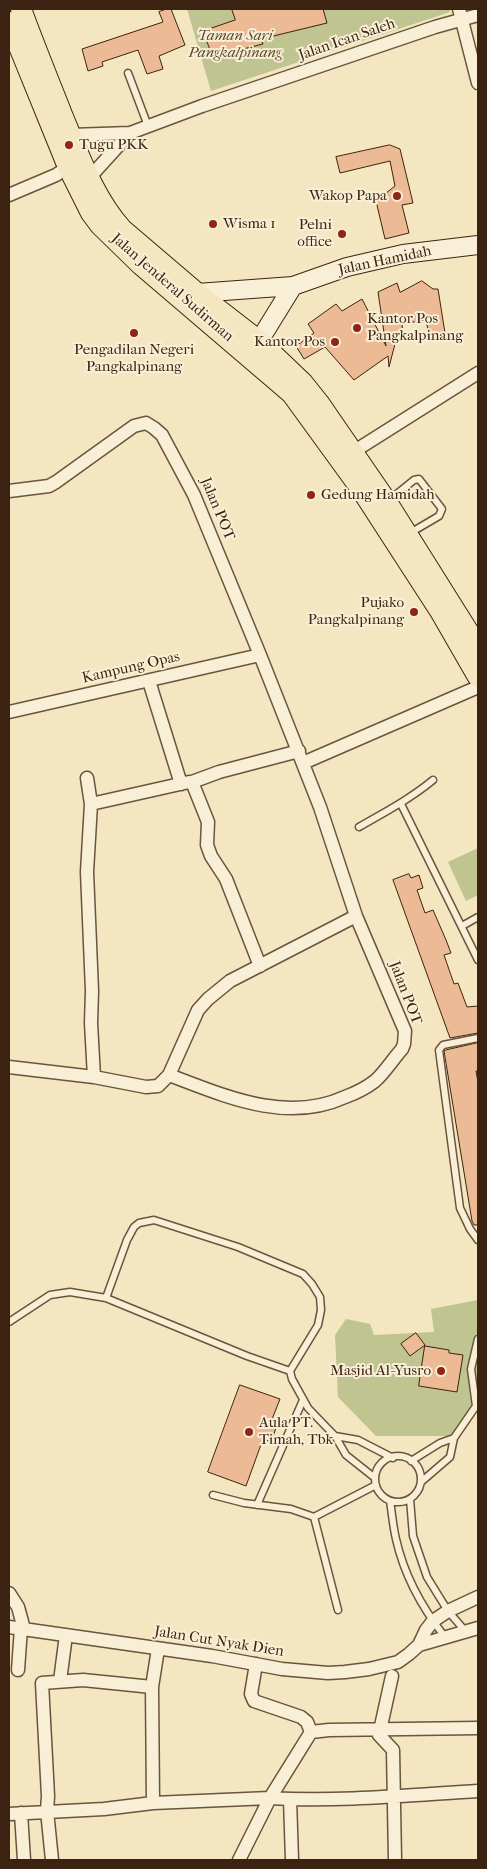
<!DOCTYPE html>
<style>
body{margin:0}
#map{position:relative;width:487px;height:1869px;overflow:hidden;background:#f4e6c0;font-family:"IM FELL French Canon",serif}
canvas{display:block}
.frame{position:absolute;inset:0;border:10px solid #3c2311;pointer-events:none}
</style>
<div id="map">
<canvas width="487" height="1869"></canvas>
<div class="frame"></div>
</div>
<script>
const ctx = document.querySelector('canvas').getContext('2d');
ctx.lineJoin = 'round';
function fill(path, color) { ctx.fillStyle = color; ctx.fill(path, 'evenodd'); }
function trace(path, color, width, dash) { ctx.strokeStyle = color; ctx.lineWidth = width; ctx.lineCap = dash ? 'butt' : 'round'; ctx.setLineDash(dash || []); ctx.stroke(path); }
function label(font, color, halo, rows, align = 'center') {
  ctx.font = font + ' "IM FELL French Canon",serif'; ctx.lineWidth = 4; ctx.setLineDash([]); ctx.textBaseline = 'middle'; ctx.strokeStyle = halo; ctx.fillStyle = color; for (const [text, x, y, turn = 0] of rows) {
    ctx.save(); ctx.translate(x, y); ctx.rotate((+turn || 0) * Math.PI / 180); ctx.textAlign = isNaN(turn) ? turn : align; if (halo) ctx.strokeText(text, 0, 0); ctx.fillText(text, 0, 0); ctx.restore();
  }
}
const green = new Path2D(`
 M187 9H449L450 12 211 91Z
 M478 848V895L466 901 448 862Z
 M478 1300V1391L476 1400 458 1436H376L338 1397 335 1335 346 1319 370 1324 374 1335 434 1332 431 1309Z`);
const building = new Path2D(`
 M167 9H171L185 45 159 56 163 69 147 74 138 50 102 62 103 66 88 71 82 49 163 22 159 12Z
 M232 9H323L327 23 261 39 263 44 243 49V48L213 58 203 31 235 20Z
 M390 145 400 149 413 203 402 205 409 233 385 239 376 201 395 186 390 161 340 173 336 157Z
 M422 281 433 289H438L445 333 429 335 426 320 402 324 403 336 396 340 389 367 388 356 354 380 325 347 304 359 296 346 314 333 308 324 336 304 342 311 362 299 386 346 378 292 397 283 400 292Z
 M409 874 411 878 419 875 423 888 417 890 425 913 433 910 446 940 451 953 444 955 454 984 458 983 467 1007 478 1006V1033L450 1038 393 880Z
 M478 1043V1071H476L478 1082V1225H474L472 1221 444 1051 446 1050Z
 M416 1333 425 1345 410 1356 401 1344Z
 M425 1346 449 1350V1353L463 1355 457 1392 419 1386Z
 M240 1385 280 1399 271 1422 277 1425 271 1442 263 1439 246 1486 208 1472Z`);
const service = new Path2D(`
 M128 73 148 126
 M388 501 414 480 419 479 442 509 439 516 410 533
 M401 804 478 960
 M359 827C385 812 410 799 433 780
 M462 926 478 917
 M478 1038 443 1045 439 1050 460 1208 470 1229 478 1240
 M106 1298 127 1240 134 1227 139 1223 154 1220 238 1247 303 1274 312 1284 320 1297 321 1310 318 1325 290 1371
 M9 1322 50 1295 70 1292 106 1298 247 1356 290 1371 292 1379 308 1408 335 1436 346 1455 375 1478
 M335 1436 358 1440 393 1458
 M375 1479a23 23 0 1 1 46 0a23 23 0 1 1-46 0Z
 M411 1461 440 1443 454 1438
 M421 1482 450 1457 454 1438 476 1406 471 1369 478 1339
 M213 1495 244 1503 291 1509 314 1517
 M410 1499 413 1536 427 1577 448 1611 466 1632
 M390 1501C392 1513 393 1527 396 1539 404 1575 423 1609 445 1637
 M257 1505 303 1400
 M338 1610 314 1517 376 1485`);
const minor = new Path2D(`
 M459 9 478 83
 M71 135 130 133 202 106 435 27 478 15
 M90 177 130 133
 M9 195 56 175 68 167
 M353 452 478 373
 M9 491 49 486 56 482 134 426 146 423 154 428 162 435 194 495 260 655 320 807 356 916 405 1031 404 1044 402 1049C393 1059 385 1072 375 1081 366 1088 356 1093 345 1097 286 1124 225 1096 169 1075
 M149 681 181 784
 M9 712 260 655
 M303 763 478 687
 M87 778 91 804 87 872 92 991 91 1023 94 1077
 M91 804 189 782
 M260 966 226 879 211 856 207 845 208 822 192 782 219 772 299 751
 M9 1067 94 1077 146 1087 158 1086 169 1075 198 1010 208 999 230 981 356 916
 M9 1593 18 1607 24 1629
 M9 1627 212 1656 282 1669 328 1673 345 1672 369 1669 398 1662 409 1654 419 1645 426 1630 433 1621 448 1611 478 1597
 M419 1645 478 1628
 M256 1664 251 1694 254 1701 301 1717 307 1722 311 1732
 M18 1670 21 1628
 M392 1676 379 1735 393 1750 395 1860
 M60 1681 66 1635
 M290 1799 292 1860
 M153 1803 152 1687 158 1649
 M21 1813 24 1860
 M9 1814 104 1809 153 1803 270 1798C337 1802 411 1795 478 1791
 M52 1860 47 1811 48 1796 42 1683 83 1680 152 1687
 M239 1860 270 1798 311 1732 329 1730 478 1728`);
const secondary = new Path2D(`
 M192 299 197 293 293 286 347 267 403 254 478 245
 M259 341 293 286`);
const trunk = new Path2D(`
 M21 9C34 45 49 81 63 117 79 155 94 198 122 229L197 293 259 341 303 383 319 403 387 502 478 647
 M9 22 68 167 91 213 100 225 141 265 292 394 361 489 440 611 478 677`);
const markers = [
 [69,145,5,"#8f2418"],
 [397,196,5,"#8f2418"],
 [213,224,5,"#8f2418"],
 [342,234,5,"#8f2418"],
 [357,328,5,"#8f2418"],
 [134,333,5,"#8f2418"],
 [335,342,5,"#8f2418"],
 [311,495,5,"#8f2418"],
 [414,612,5,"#8f2418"],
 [441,1371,5,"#8f2418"],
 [249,1432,5,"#8f2418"]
];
const parkNames = [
 ["Taman Sari",235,36],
 ["Pangkalpinang",235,53]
];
const streetNames = [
 ["Jalan Ican Saleh",347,40,-19],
 ["Jalan Hamidah",385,261,-12],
 ["Jalan Jenderal Sudirman",172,288,41],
 ["Jalan POT",217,509,67],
 ["Kampung Opas",131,668,-13],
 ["Jalan POT",405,993,69],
 ["Jalan Cut Nyak Dien",219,1642,9]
];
const poiNames = [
 ["Tugu PKK",79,145],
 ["Wakop Papa",387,196,"right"],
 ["Wisma 1",223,224],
 ["Pelni",332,225,"right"],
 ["office",332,242,"right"],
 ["Kantor Pos",367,319],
 ["Pangkalpinang",367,336],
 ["Kantor Pos",325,342,"right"],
 ["Pengadilan Negeri",134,350,"center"],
 ["Pangkalpinang",134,367,"center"],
 ["Gedung Hamidah",321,495],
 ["Pujako",404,603,"right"],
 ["Pangkalpinang",404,620,"right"],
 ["Masjid Al-Yusro",431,1371,"right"],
 ["Aula PT.",259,1423],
 ["Timah, Tbk",259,1440]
];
fill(green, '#bfc490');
fill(building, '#ecbb95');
trace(building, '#3c2311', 1);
trace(service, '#6a543d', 9);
trace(minor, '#6a543d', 15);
trace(secondary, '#3c2311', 20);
trace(trunk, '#3c2311', 22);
trace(service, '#f8efd6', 6);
trace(minor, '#f8efd6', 12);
trace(secondary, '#f8efd6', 18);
trace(trunk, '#f4e6c0', 20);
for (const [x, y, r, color] of markers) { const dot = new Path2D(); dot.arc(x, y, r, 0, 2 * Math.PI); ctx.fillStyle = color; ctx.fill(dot); trace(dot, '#f8efd6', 2); }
label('italic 15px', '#5d4b31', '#f8efd6', parkNames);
label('15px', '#3c2311', '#f8efd6', streetNames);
label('15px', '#3c2311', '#f8efd6', poiNames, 'left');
</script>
